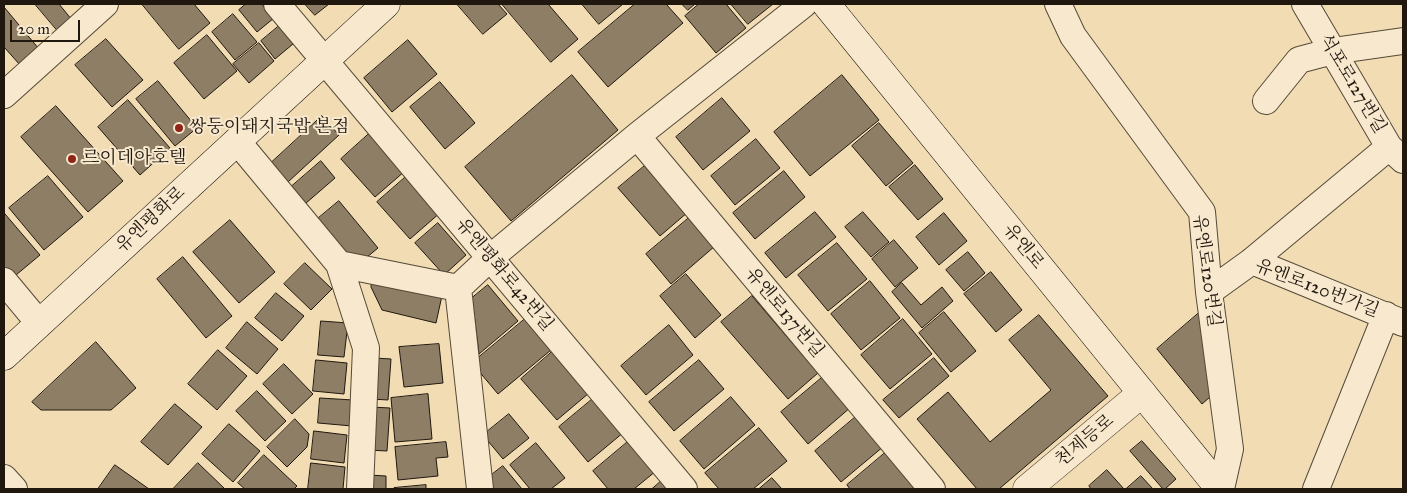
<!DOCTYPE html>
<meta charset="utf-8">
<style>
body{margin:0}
#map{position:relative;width:1407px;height:493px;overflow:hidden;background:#f2dcb4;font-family:"IM FELL Great Primer",serif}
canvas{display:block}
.frame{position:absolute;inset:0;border:5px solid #20180f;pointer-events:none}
.scale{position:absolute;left:10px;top:20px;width:70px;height:22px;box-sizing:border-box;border:2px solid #20180f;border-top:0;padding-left:6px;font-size:15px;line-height:18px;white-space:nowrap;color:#20180f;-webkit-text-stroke:4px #f7e8ce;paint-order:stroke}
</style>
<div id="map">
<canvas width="1407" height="493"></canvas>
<div class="frame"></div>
<div class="scale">20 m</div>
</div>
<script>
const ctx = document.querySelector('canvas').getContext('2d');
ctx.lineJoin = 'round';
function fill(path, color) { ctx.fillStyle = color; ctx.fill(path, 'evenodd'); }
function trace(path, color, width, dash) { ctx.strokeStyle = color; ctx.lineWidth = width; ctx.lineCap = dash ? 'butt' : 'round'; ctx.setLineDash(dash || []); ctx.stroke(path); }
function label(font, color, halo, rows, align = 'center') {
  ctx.font = font + ' "IM FELL Great Primer","Noto Serif KR",serif'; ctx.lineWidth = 4; ctx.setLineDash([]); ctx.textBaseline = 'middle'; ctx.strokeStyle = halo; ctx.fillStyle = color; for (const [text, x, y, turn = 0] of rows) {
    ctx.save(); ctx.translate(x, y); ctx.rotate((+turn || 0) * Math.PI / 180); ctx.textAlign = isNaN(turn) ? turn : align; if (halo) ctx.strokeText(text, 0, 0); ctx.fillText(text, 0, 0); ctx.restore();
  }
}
const building = new Path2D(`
 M35 4H59L72 20 58 31Z
 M142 4H194L210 23 179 49Z
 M246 4H262L274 18 257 32 239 10Z
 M305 4H329L315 15Z
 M457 4H498L507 14 483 34Z
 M502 4H548L578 39 551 62Z
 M582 4H623L599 24Z
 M635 4H666L683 23 608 87 578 52Z
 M682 4H695L688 10Z
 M699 4H726L746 28 716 53 685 16Z
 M731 4H773L748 24Z
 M4 7 39 49 20 65 4 47Z
 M233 14 257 42 235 60 212 32Z
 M279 26 293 44 275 59 261 41Z
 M207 35 237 71 204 99 174 63Z
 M106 39 143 80 112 107 75 65Z
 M408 40 437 74 392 112 364 78Z
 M259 43 274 61 249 83 233 64Z
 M572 75 618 130 511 221 465 167Z
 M842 75 879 120 810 176 774 132Z
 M158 81 197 128 175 146 136 99Z
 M440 82 475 123 445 149 410 107Z
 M722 98 750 131 703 170 676 137Z
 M128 100 170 148 140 175 98 127Z
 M56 106 123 181 88 212 21 137Z
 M322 116 339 135 288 182 271 163Z
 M879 123 913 163 886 186 852 146Z
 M371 132 405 171 375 197 341 159Z
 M756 139 780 168 735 205 711 176Z
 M321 161 335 178 305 204 291 187Z
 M647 164 688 212 660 236 618 188Z
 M915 165 943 199 918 220 889 187Z
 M784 171 805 197 755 239 733 213Z
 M408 175 441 212 410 239 377 202Z
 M48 176 83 217 44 250 9 208Z
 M339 201 378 248 361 262 347 260 315 221Z
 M815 212 836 237 786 278 765 253Z
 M863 212 889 242 871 257 845 227Z
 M944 213 967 241 939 265 916 237Z
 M5 214 40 255 10 280 4 273V215Z
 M690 217 715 246 671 284 646 254Z
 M230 220 275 272 239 303 193 252Z
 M438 223 466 255 444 275 415 243Z
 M894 240 918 268 895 287 872 259Z
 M837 243 867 279 828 311 798 275Z
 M968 252 985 273 964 291 946 270Z
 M183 257 232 316 206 338 157 279Z
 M305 263 332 289 311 310 284 284Z
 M991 272 1022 310 996 332 964 294Z
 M374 274 443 291 436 323 382 310 371 287Z
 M686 274 721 315 695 338 660 296Z
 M870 281 900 318 861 350 831 314Z
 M902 283 921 305 942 287 953 301 922 328 892 292Z
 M488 285 518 321 479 354 472 298Z
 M276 293 304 316 282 341 255 318Z
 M752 296 818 373 788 399 721 322Z
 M944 312 976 351 951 372 919 333Z
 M1200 312 1218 390 1202 404 1157 349Z
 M1039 315 1108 396 999 489H977L917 419 948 392 990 442 1051 390 1009 340Z
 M525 319 551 350 498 394 472 363Z
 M903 319 932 354 890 389 861 355Z
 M321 321 348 323 344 357 318 355Z
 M247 322 278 349 257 374 226 348Z
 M669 325 693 355 646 395 621 366Z
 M96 342 136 388 111 410H41L32 402Z
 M439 344 443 383 404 387 399 347Z
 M218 350 247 376 217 410 188 384Z
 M553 351 589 393 557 420 521 379Z
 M375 358 391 359 388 400 371 399Z
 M934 358 949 376 899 418 883 400Z
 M316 360 347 363 344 394 313 391Z
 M699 360 724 389 674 431 649 402Z
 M284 364 313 394 292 414 263 384Z
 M824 376 851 407 808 444 781 412Z
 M257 391 286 421 265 441 236 411Z
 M428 394 432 439 395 442 391 398Z
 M595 397 624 432 588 462 559 427Z
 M731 397 755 425 704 469 680 441Z
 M320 398 353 400 352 426 318 423Z
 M175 404 202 427 168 465 141 442Z
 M371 407 390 408 387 451 368 450Z
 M509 414 529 438 503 459 483 435Z
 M858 415 884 446 841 482 815 451Z
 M295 419 309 434 307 447 287 467 267 447Z
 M229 424 260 451 233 482 202 454Z
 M759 428 787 461 753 489H719L705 473Z
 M314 431 347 435 344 463 311 459Z
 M630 440 656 471 634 489H608L593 471Z
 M1142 441 1176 479 1165 489H1163L1130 451Z
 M446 442 448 457 436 458 438 476 398 480 395 447Z
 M536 443 565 478 551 489H530L510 465Z
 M885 453 916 489H850L847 485Z
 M264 455 297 486 294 489H245L238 483Z
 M198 463 225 489H173Z
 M311 463 345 467 343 489H308Z
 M115 465 149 489H98Z
 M503 466 522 489H492L485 480Z
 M1107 470 1124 489H1091L1089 486Z
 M369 475 386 476V489H369Z
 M1141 476 1153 489H1126Z
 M666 477 676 489H652Z
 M772 478 782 489H759Z
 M426 485V489H394V488Z`);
const minor = new Path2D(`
 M277 4 684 489
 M1058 4 1073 36 1202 212 1209 292 1230 449 1221 489
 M1305 4 1389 147 1403 160
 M4 95 105 4
 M1266 101 1299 60 1333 51 1403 41
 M637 136 932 489
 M237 141 339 264 366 348 360 489
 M1252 261 1403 323
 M339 264 458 288
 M4 281 39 323
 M1209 292 1252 261 1389 147
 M4 478 14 489
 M480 489 458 288 490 258 637 136 804 4
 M1316 489 1386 315`);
const tertiary = new Path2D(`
 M1027 489 1142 393`);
const secondary = new Path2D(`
 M826 4 1220 489
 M4 356 386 4`);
const markers = [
 [179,128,5,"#8f2418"],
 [72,159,5,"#8f2418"]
];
const streetNames = [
 ["석포로127번길",1352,84,59],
 ["유엔평화로",151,220,-43],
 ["유엔로",1023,247,51],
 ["유엔로120번길",1206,271,82],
 ["유엔평화로42번길",504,275,50],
 ["유엔로120번가길",1317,289,21],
 ["유엔로137번길",784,313,50],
 ["천제등로",1085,441,-40]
];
const poiNames = [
 ["쌍둥이돼지국밥 본점",189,128],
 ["르이데아호텔",82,159]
];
fill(building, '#8d7e65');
trace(building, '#20180f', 1);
trace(minor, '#544938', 28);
trace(tertiary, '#544938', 29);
trace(secondary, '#20180f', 29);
trace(minor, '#f7e8ce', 26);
trace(tertiary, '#f7e8ce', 28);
trace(secondary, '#f7e8ce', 28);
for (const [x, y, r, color] of markers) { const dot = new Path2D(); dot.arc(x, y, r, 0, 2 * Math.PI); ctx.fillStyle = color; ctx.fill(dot); trace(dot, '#f7e8ce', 2); }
label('18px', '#20180f', '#f7e8ce', streetNames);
label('18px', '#20180f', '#f7e8ce', poiNames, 'left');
</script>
